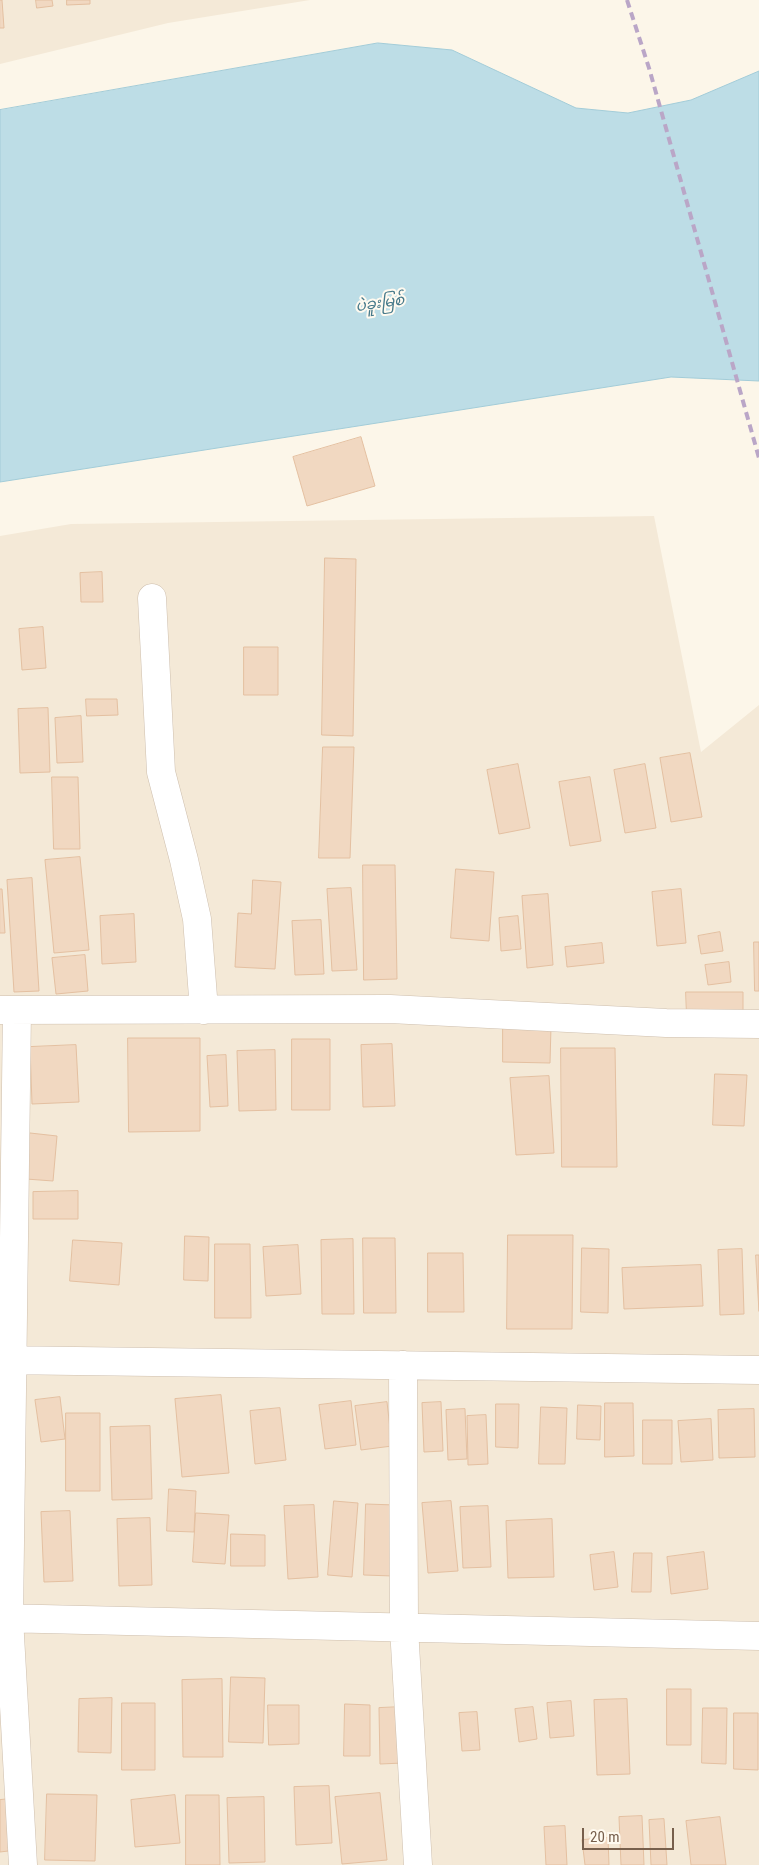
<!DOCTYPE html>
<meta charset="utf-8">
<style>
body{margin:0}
#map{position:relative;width:759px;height:1865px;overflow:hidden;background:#fcf6e9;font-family:"Roboto Condensed",sans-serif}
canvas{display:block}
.scale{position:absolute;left:582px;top:1828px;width:92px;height:22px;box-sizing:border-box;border:2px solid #775f4c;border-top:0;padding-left:6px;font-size:15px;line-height:18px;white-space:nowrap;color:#775f4c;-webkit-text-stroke:4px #fffaf0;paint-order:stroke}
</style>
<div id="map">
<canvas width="759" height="1865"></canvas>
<div class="scale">20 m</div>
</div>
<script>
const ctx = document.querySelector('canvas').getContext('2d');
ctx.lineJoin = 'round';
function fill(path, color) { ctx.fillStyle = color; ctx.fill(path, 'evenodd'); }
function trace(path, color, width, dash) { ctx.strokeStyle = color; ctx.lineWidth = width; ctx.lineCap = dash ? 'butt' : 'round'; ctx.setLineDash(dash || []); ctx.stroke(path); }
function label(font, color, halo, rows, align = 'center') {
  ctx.font = font + ' "Roboto Condensed","Noto Sans Myanmar",sans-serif'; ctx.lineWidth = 4; ctx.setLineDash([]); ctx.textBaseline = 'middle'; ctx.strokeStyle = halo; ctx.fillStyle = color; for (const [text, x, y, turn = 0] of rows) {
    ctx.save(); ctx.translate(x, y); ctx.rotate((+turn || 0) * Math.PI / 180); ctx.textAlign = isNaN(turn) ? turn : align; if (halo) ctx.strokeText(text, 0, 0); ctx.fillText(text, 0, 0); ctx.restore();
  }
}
const residential = new Path2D(`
 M0 0H310L168 23 0 64Z
 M654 516 701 752 759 705V1865H0V536L71 524Z`);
const water = new Path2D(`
 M378 43 452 50 576 108 628 113 691 100 759 71V381L671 377 0 482V110Z`);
const building = new Path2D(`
 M0 0H2L4 28H0Z
 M36 0H52L53 6 37 8Z
 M67 0H90V4L67 5Z
 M361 437 375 486 307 506 293 457Z
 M325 558 356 559 353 736 322 735Z
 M102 572 103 602H81L80 573Z
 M43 627 46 668 22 670 19 629Z
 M244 647H278V695H244Z
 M86 699H117L118 715 87 716Z
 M48 708 50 772 20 773 18 709Z
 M81 716 83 762 57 763 55 718Z
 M323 747H354L350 858H319Z
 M690 753 702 817 671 822 660 758Z
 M518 764 530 828 499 834 487 770Z
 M645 764 656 828 625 833 614 770Z
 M52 777H78L80 849H54Z
 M590 777 601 841 570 846 559 782Z
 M80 857 89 950 54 953 45 860Z
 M363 865H395L397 979 364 980Z
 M456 869 494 872 489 941 451 938Z
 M32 878 39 991 14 992 7 880Z
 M253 880 281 882 275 969 235 967 238 913 251 914Z
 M351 888 357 970 332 971 327 889Z
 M0 889H2L5 933H0Z
 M681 889 686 943 657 946 652 892Z
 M548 894 553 965 527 968 522 896Z
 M134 914 136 962 102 964 100 916Z
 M518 916 521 949 501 951 499 918Z
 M321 920 324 974 295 975 292 921Z
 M720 932 723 951 701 954 698 936Z
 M754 942H759V991H755Z
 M602 943 604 963 567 967 565 947Z
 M85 955 88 991 56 994 52 958Z
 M729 962 731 982 708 985 705 965Z
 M686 992H743V1016H687Z
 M503 1025 551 1026 550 1063 503 1062Z
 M128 1038H200V1131L129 1132Z
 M292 1039H330V1110H292Z
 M392 1044 395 1106 363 1107 361 1045Z
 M76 1045 79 1102 32 1104 30 1047Z
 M561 1048H615L617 1167H562Z
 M275 1050 276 1110 239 1111 237 1051Z
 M226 1055 228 1106 210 1107 207 1056Z
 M715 1074 747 1075 744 1126 713 1125Z
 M549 1076 554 1153 516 1155 510 1078Z
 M30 1133 57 1136 53 1181 26 1179Z
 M78 1191V1219H33V1192Z
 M508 1235H573L572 1329H507Z
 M185 1236 209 1237 208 1281 184 1280Z
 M363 1238H395L396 1313H364Z
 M353 1239 354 1314H322L321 1240Z
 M73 1240 122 1243 119 1285 70 1281Z
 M215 1244H250L251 1318H215Z
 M298 1245 301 1294 266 1296 263 1247Z
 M582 1248 609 1249 608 1313 581 1312Z
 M742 1249 744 1314 720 1315 718 1250Z
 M428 1253H463L464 1312H428Z
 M756 1255H759V1311Z
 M701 1265 703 1306 624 1309 622 1268Z
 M221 1395 229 1473 182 1477 175 1399Z
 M60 1397 65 1439 41 1442 35 1400Z
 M351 1401 356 1445 325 1449 319 1405Z
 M387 1402 392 1446 361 1450 355 1406Z
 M441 1402 443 1451 424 1452 422 1403Z
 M605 1403H633L634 1456 605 1457Z
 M496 1404H519L518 1448 496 1447Z
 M578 1405 601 1406 600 1440 577 1439Z
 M541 1407 567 1408 565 1464H539Z
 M280 1408 286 1460 255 1464 250 1411Z
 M465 1409 467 1459 448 1460 446 1410Z
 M754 1409 755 1457 719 1458 718 1410Z
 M66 1413H100V1491H66Z
 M486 1415 488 1464 468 1465 467 1416Z
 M711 1419 713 1460 681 1462 678 1421Z
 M643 1420H672V1464H643Z
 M150 1426 152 1499 112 1500 110 1427Z
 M169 1489 196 1491 194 1532 167 1531Z
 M334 1501 358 1503 352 1577 328 1575Z
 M451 1501 458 1571 428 1573 422 1503Z
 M366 1504 395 1505 393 1576 364 1575Z
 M314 1505 318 1577 288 1579 284 1506Z
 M488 1506 491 1567 463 1568 460 1507Z
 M70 1511 73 1581 44 1582 41 1512Z
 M196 1513 229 1515 225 1564 193 1562Z
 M150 1518 152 1585 119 1586 117 1519Z
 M552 1519 554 1577 508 1578 506 1521Z
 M231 1534 265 1535V1566H231Z
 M614 1552 618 1587 594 1590 590 1555Z
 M704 1552 708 1589 671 1594 667 1557Z
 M634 1553H652L651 1592H632Z
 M231 1677 265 1678 263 1743 229 1742Z
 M222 1679 223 1757H183L182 1680Z
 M667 1689H691V1745H667Z
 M112 1698 111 1753 78 1752 79 1699Z
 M627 1699 630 1774 597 1775 594 1700Z
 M571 1701 574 1736 550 1738 547 1703Z
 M122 1703H155V1770H122Z
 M345 1704 370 1705V1756H344Z
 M268 1705H299V1744L269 1745Z
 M402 1707 403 1763 380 1764 379 1708Z
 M533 1707 537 1739 519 1742 515 1709Z
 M703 1708H727L726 1764 702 1763Z
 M477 1712 480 1750 462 1751 459 1713Z
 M734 1713H758V1770L734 1769Z
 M329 1786 332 1843 296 1845 294 1787Z
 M380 1793 387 1860 342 1864 335 1797Z
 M47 1794 97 1795 95 1861 45 1860Z
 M175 1795 180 1843 135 1847 131 1800Z
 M186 1795H219L220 1865H186Z
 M264 1797 265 1862 229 1863 227 1798Z
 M10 1799 16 1850 0 1852V1800Z
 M642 1816 644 1865H621L619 1817Z
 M720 1817 726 1865H691L686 1821Z
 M664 1819 667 1865H651L649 1820Z
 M565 1826 567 1865H546L544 1827Z
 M608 1838 609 1865H585L582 1840Z`);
const minor = new Path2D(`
 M152 598 161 772 184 860 197 919 204 1010
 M0 1010 390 1009 666 1023 759 1024
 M17 1010 9 1618 23 1865
 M0 1360 759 1370
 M403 1365 404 1628 418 1865
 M0 1618 759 1636`);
const rail = new Path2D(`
 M627 0 649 68 759 458`);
const waterNames = [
 ["ပဲခူးမြစ်",380,304,-8]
];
fill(residential, '#f4e9d7');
fill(water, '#bddde6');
trace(water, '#a3ccd8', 1);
fill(building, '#f1d8c1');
trace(building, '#e4c0a1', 1);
trace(minor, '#cebfae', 29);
trace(minor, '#fff', 28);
trace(rail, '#baa6c7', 4, [8, 5]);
label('italic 15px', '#46798a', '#fffaf0', waterNames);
</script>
